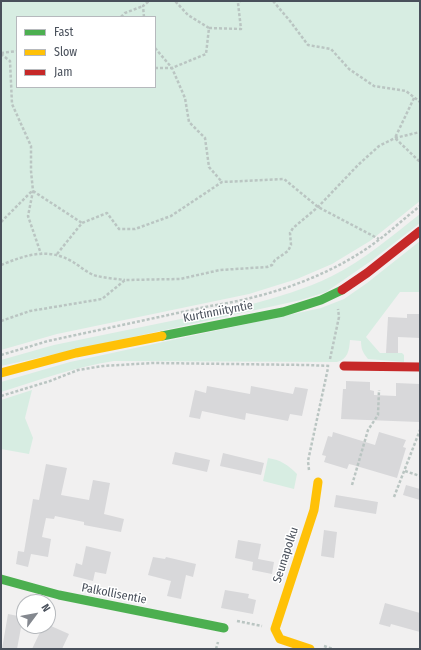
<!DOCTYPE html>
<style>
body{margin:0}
#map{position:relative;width:421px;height:650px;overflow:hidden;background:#f1f0f0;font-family:"Fira Sans Condensed",sans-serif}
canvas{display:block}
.frame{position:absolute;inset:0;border:2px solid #49505b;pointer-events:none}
.legend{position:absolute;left:16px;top:16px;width:140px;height:72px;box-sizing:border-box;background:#fff;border:1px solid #b6b9bd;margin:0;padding:5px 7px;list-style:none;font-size:12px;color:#49505b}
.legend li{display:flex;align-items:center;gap:8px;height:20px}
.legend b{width:20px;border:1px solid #b6b9bd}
.north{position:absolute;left:16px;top:594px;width:40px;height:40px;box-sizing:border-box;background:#fff;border:1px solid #b6b9bd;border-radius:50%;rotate:58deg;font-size:11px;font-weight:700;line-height:16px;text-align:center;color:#49505b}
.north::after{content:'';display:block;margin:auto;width:14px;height:18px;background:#84888f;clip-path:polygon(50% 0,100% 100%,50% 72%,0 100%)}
</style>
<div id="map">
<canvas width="421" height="650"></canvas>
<div class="frame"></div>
<ul class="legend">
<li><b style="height:5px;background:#4caf50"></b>Fast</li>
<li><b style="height:5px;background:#ffc107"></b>Slow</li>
<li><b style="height:5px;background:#c62828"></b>Jam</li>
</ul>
<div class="north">N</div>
</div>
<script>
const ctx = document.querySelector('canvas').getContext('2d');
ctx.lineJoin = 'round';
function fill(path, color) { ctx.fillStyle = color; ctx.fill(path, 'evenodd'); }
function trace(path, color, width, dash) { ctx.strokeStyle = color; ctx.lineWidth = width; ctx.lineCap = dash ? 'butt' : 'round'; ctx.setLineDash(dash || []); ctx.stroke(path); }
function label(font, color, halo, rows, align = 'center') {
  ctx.font = font + ' "Fira Sans Condensed",sans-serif'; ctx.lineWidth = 3; ctx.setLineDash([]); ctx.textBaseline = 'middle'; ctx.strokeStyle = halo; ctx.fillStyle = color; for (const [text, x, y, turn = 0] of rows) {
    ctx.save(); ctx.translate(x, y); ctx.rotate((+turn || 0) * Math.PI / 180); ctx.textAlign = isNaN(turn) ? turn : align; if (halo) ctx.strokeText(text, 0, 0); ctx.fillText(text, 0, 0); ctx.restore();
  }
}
const green = new Path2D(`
 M1 1H420V201L370 241 332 264 297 279 249 294 57 334 1 350ZM17 17H155V87H17Z
 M420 214V223L371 261 326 292 301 300 1 366V360L54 345 249 305C277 297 306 289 332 276 364 260 392 236 420 214Z
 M420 241V292H400L366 337 380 353H402L404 355V362L368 359C363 353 361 349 361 341L350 340C349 351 348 359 337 362L114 361C75 367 39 380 1 392V382L70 362 321 308 344 299 367 283Z
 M32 390 25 418 33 438 29 454 1 449V400Z
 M268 458C281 460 288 465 297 474L294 489 263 481Z`);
const building = new Path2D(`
 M407 314H420V338L398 337V353H386L388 317 407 318Z
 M346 381 370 382V390L374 391V395L396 396V383L420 384V417H419V422L341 419 343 389H346Z
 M207 386 250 394 251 386 293 394 295 387 308 389 302 416 290 414 288 421 246 413 245 420 202 411 200 419 189 417 195 390 206 393Z
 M333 432 375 445 379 432 406 440 403 447 406 448 397 478 353 465 349 464 347 469 324 462 326 456 322 455 328 436 332 437Z
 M175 452 210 460 207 472 172 464Z
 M223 453 264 463 261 475 220 466Z
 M46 464 67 468 61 495 89 500 93 480 110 483 104 514 124 519 121 532 84 525V522L55 516 54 519 46 518 42 537 51 539 48 557 31 554 28 567 16 564 18 551 24 552 33 499 39 500Z
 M406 485 420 489V500L403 495Z
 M336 495 378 502 376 514 334 507Z
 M324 530 337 532 334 558 321 556Z
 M238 540 261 544 258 559 274 562 272 574 252 570 253 562 235 558Z
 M86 546 111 552 106 574 95 572 93 581 73 576 76 563 82 565Z
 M153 557 165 559 166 557 196 564 193 577 186 575 181 599 167 596 171 581 148 575Z
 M225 590 249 594 248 598 256 600 253 614 221 608Z
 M385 603 420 613V632L391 624 390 627 379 624Z
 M8 614 23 617 17 649H2Z
 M43 626H51L69 634 62 649H32Z`);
const path = new Path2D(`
 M273 1 290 21 308 45 331 49 349 69 374 86 406 91 420 102
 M121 17 125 13 143 6
 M144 17 143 6 149 1
 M209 28 241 29 238 3 240 1
 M155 48 172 68 185 98 189 122 205 138 209 167 222 182
 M1 53 17 51
 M1 54 10 61 12 104 31 146V171L33 191 28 216 41 254
 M155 68H172L206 54 209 28 188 15 175 1
 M414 98 395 138 420 162
 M33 191 82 223
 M1 222 32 191
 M57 254 82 223 107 213 119 229H135L171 216 222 182 284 179 318 207 379 239
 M1 265C26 255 48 247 73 262 80 266 88 274 97 276 106 278 116 279 125 280
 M1 321 30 311 102 299 125 280 180 279 220 270 267 267 272 265 275 260 288 251 291 245 290 233 293 228 318 207 358 165 379 146 395 138 420 132
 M1 355 48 341 210 306C269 297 332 276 380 239 393 229 406 217 420 206
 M330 359 339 317 338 309
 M1 396 50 381 78 370 103 366 153 363 307 365 330 366
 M309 470 308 461 328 368
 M405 471 420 476
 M352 485 368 430 378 415 379 390
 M394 497 420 430
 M237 621 262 626
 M324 646 333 649
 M216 649 218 642`);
const fast = new Path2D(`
 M162 336 283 312 321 300 342 290
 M1 579 59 595 224 628`);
const slow = new Path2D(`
 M1 373 76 353 162 336
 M310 649 280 639 275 629 314 510 318 482`);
const jam = new Path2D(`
 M342 290 367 273 420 231
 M344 366 420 367`);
const streetNames = [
 ["Kurtinniityntie",218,312,-11],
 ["Seunapolku",286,555,-72],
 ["Palkollisentie",114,594,11]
];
fill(green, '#d7ede2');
fill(building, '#d8d8da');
trace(path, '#bac5c2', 2.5, [3, 2]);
trace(fast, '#4caf50', 9);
trace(slow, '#ffc107', 9);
trace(jam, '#c62828', 9);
label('12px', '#49505b', '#fff', streetNames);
</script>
